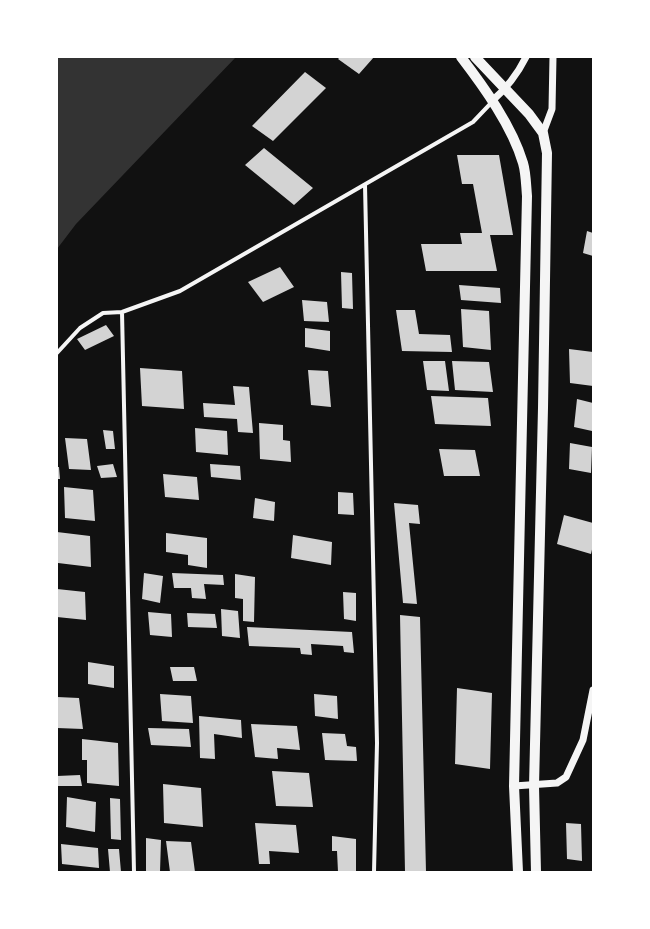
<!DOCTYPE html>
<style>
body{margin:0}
#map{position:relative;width:650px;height:929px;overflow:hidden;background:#111;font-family:Lato,sans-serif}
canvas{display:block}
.frame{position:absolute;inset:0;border:58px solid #fff;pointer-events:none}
</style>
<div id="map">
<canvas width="650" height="929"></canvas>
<div class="frame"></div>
</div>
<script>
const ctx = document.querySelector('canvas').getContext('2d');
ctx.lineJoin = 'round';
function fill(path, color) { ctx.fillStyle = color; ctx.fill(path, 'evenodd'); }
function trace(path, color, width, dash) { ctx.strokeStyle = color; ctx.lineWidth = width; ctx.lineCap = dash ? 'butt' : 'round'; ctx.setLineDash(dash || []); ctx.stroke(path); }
const water = new Path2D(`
 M57 57H236L76 224 57 249Z`);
const building = new Path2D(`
 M340 57H374L359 74 338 59Z
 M305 72 326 88 273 141 252 126Z
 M264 148 313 188 294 205 245 165Z
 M457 155H499L513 235H490L497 271H426L421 244H462L460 233H482L473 184H462Z
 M587 231 593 233V256L583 253Z
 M280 267 294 287 263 302 248 282Z
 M341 272 352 273 353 309 342 308Z
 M459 285 500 288 501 303 461 300Z
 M302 300 327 302 329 322 304 321Z
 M461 309 489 311 491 350 463 347Z
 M396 310H415L419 334 450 335 452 352 402 351Z
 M106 325 114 336 85 350 77 339Z
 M305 328 330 331V351L305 347Z
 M569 349 593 352V386L570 383Z
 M423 361H445L449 391 427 390Z
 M452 361 489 362 493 392 455 390Z
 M140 368 182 371 184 409 142 406Z
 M308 370 328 371 331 407 311 405Z
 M233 386 249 387 253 433 238 432 237 419 204 417 203 403 235 405Z
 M431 396 488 398 491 426 435 424Z
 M577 399 593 403 592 431 574 427Z
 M259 423 283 425V440L290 441 291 462 260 459Z
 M195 428 227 431 228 455 196 452Z
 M103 430 113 431 115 449H106Z
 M65 438 87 439 91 470 69 469Z
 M570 443 592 447 591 473 569 469Z
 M439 449 475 450 480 476H444Z
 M113 464 117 477 101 478 97 466Z
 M210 464 240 466 241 480 211 477Z
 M57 467H59L60 479H57Z
 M163 474 197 477 199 500 165 497Z
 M64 487 93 490 95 521 65 518Z
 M338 492 353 493 354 515 338 514Z
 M255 498 275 502 274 521 253 518Z
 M394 503 418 505 420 524 409 523 417 604 403 603Z
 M564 515 593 523V545L591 554 557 544Z
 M57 532 90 536 91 567 58 563Z
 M166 533 207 538V568L188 565V555L166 552Z
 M293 535 332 542 331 565 291 558Z
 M144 573 163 576 160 603 142 599Z
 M172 573 223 575 224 585 204 584 206 599 192 598 191 588H174Z
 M235 574 255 577 254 622 243 621V599L235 598Z
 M57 589 85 592 86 620 57 617Z
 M343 592 356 593V621L344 619Z
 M221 609 238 611 240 638 222 636Z
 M148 612 171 614 172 637 150 635Z
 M187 613 215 614 217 628 188 627Z
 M400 615 420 617 426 872H405Z
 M247 627 352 632 354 653 344 652 343 646 311 644 312 655 301 654 300 648 249 646Z
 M88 662 114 666V688L88 684Z
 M170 667H194L197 681H173Z
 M457 688 492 693 490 769 455 764Z
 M160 694 191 696 193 723 162 721Z
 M314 694 337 696 338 719 315 716Z
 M57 697 79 698 83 729 57 728Z
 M199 716 241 720 242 738 214 734 215 759 200 758Z
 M251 724 297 726 300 750 277 748 278 759 255 757Z
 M148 728 189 729 191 747 151 745Z
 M322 733 345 734 347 746 356 747 357 761 325 760Z
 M82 739 118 743 119 786 87 783V760H82Z
 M272 771 309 773 313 807 276 806Z
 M80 775 82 786H57V776Z
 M163 784 201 788 203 827 164 823Z
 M67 797 96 802 95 832 66 827Z
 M110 798 120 799 121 840 111 839Z
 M255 823 296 825 299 853 269 851 270 864H259Z
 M566 823 581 824 582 861 567 859Z
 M332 836 356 839V872H338L337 851H332Z
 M146 838 161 840 160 872H146Z
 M166 841 191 842 195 872H170Z
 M61 844 98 848 99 868 62 864Z
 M108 849H119L121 872H110Z`);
const minor = new Path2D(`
 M365 185 377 743 374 872
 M122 312 134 872
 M57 353 80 328 103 313 122 312 180 291 473 122 492 102`);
const tertiary = new Path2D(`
 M492 101C507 88 517 75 526 57
 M543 133 552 109 553 57
 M514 786 557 783 566 777 583 740 593 690`);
const primary = new Path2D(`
 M461 57C484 87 512 126 523 163 526 173 526 185 527 196L514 786 518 872
 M475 57 529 114 543 133 547 153 543 408 534 786 536 872`);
fill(water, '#333');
fill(building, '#d3d3d3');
trace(minor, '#f5f5f5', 4);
trace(tertiary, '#f5f5f5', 7);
trace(primary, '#f5f5f5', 10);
</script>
